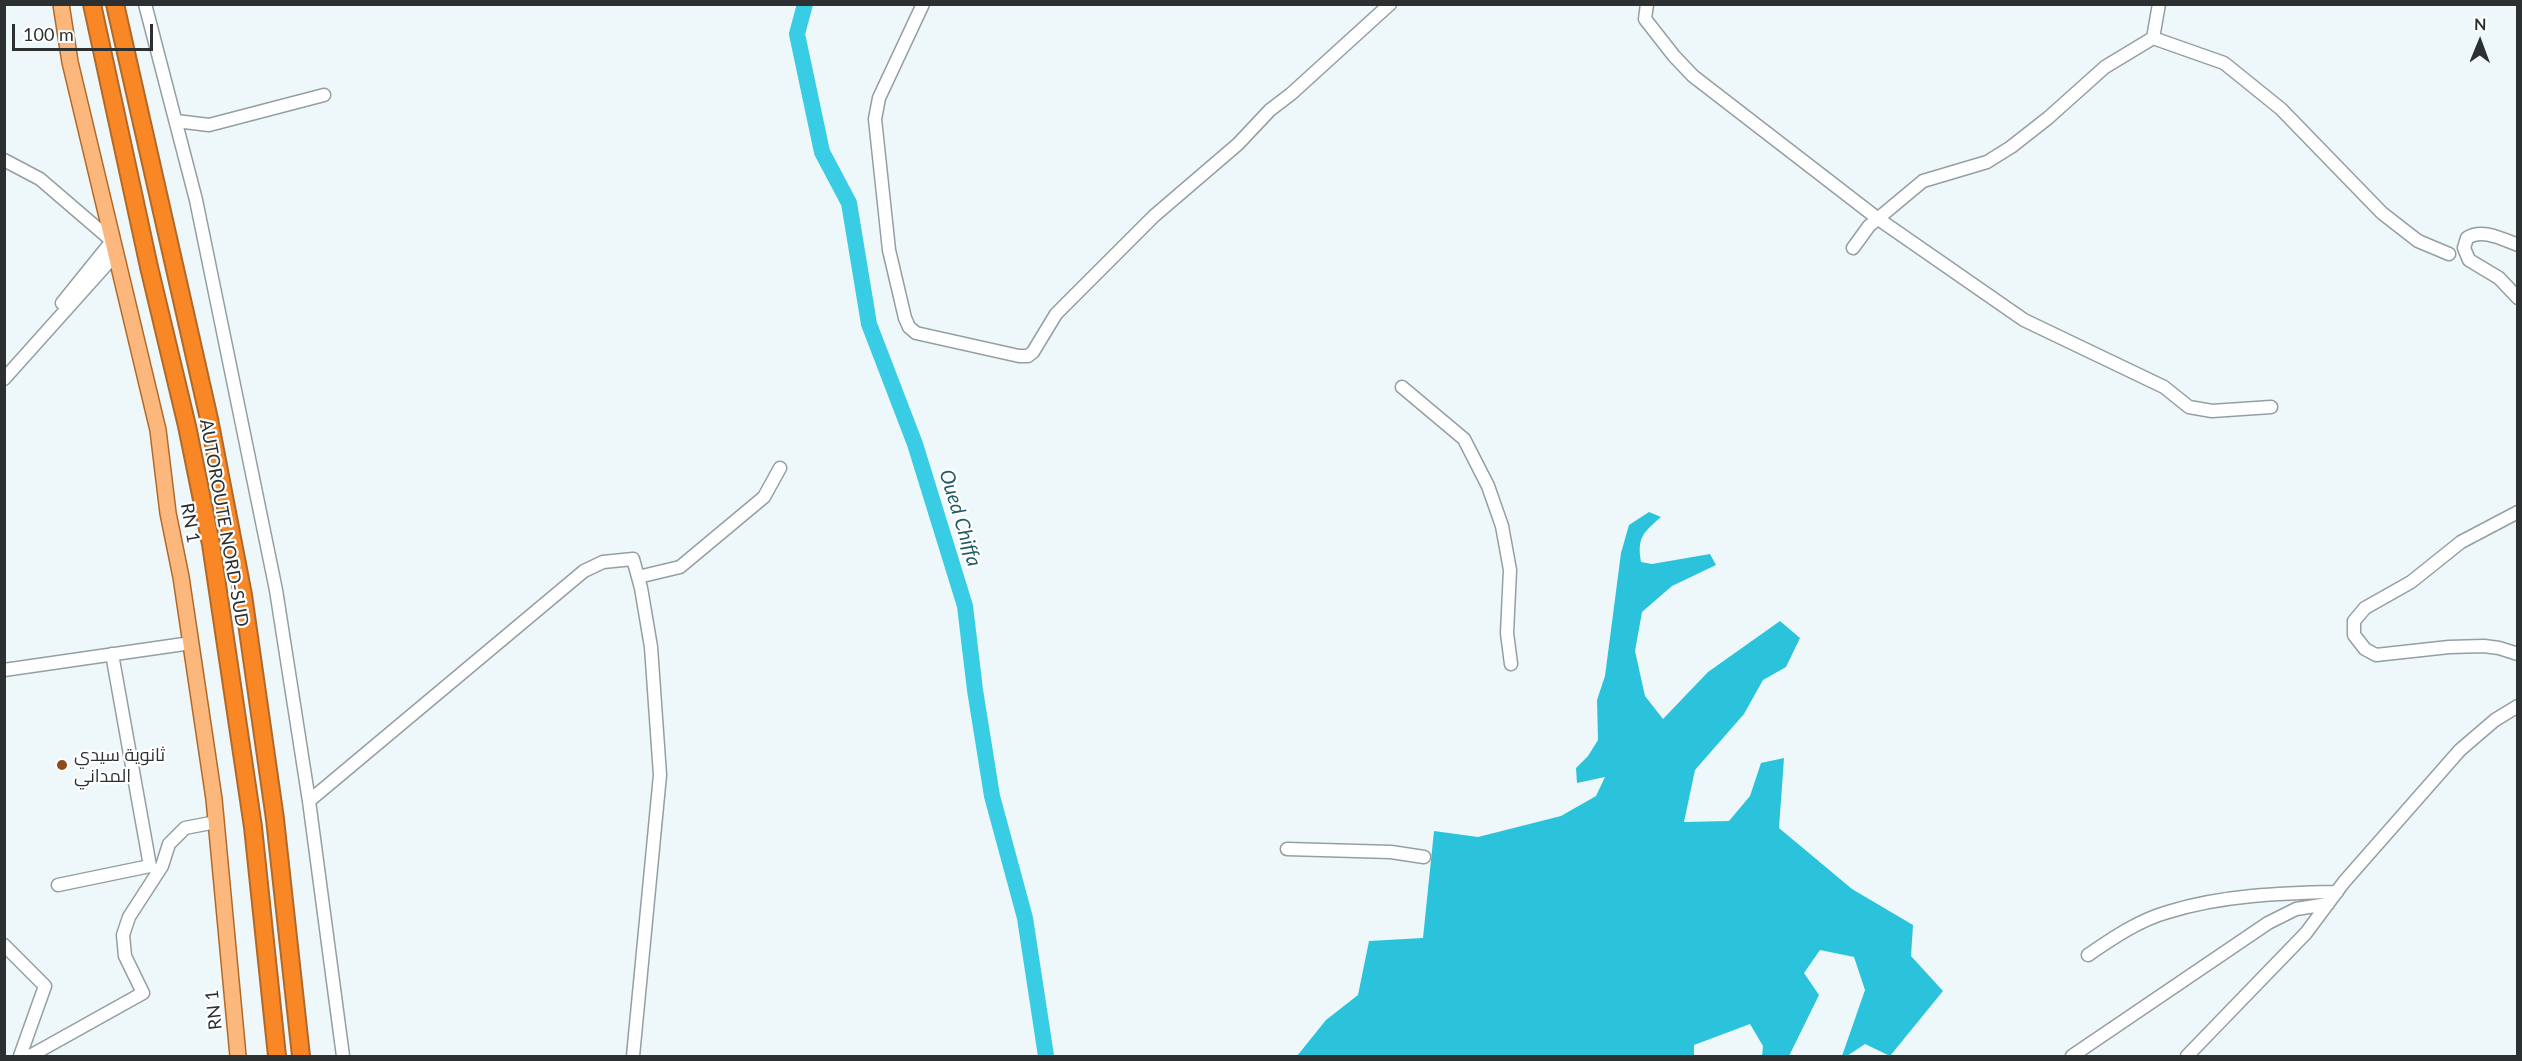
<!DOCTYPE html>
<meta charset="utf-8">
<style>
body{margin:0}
#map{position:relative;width:2522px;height:1061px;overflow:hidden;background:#eef8fa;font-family:Lato,sans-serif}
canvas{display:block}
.frame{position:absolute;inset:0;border:6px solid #2c3031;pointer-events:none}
.north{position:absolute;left:2450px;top:12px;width:60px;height:60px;-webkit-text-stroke:4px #fff;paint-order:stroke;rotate:1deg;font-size:16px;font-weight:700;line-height:24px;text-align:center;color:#2c3031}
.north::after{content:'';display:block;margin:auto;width:21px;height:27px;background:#2c3031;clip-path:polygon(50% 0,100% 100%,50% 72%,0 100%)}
.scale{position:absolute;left:12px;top:24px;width:141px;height:27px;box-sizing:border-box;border:3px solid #2c3031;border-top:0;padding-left:8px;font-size:18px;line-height:21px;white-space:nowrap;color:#2c3031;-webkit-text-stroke:4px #fff;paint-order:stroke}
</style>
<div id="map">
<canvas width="2522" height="1061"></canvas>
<div class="frame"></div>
<div class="north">N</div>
<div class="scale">100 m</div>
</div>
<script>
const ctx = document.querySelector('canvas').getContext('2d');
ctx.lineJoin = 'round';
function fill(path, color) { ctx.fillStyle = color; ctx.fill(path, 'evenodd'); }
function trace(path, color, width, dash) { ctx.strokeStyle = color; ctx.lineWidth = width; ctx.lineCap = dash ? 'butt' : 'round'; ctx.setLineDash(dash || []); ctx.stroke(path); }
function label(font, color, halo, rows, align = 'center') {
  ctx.font = font + ' Lato,Cairo,sans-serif'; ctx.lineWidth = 4.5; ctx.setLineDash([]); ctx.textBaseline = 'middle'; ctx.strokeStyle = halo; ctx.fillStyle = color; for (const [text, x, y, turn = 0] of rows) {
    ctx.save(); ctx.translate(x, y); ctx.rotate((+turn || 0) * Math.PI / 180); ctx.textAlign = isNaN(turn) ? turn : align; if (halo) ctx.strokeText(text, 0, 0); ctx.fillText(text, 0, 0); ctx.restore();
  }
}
const forest = new Path2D(`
 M1649 512 1661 517C1643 533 1637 537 1641 562L1652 564 1710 554 1716 565 1672 586 1642 612 1635 651 1645 696 1663 719 1708 672 1780 621 1800 638 1786 667 1763 680 1744 714 1695 770 1684 822 1729 821 1750 796 1761 763 1784 758 1779 828 1852 889 1913 925 1911 956 1943 991 1890 1056 1865 1044 1847 1056H1842L1865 990 1854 957 1820 950 1804 973 1819 995 1789 1056H1762L1763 1046 1750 1024 1694 1045V1056H1297L1326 1020 1358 995 1369 941 1423 938 1434 831 1478 837 1561 816 1596 796 1605 777 1577 783 1576 768 1588 756 1598 740 1597 700 1605 676 1621 553 1629 525Z`);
const river = new Path2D(`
 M805 4 797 34 822 152 849 203 869 324 915 444 965 606 975 690 992 796 1025 918 1046 1056`);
const minor = new Path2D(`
 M145 4 196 200 276 590 309 801 343 1056
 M923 4 879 98 875 119 889 250 905 318 909 327 916 333 1019 356H1028L1033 352 1056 314 1154 216 1238 144 1270 110 1291 94 1390 4
 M1647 4 1645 19 1674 56 1693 76 1877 218 2024 320 2164 387 2189 407 2212 411 2271 407
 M2153 38 2224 63 2281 109 2382 213 2418 241 2449 254
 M2153 38 2159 4
 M176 121 209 125 324 95
 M4 160 40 179 111 240
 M2518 245C2502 239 2482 228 2467 238L2464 248 2469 260 2499 278 2518 298
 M1853 248 1869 226 1923 181 1987 162 2011 147 2048 118 2105 67 2153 38
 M62 303 112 241
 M4 379 115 255
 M1402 387 1464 439 1488 486 1502 526 1510 570 1507 633 1511 664
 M2518 512 2461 542 2411 582 2365 608 2354 621V635L2365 649 2376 655 2449 647 2484 646 2499 648 2518 654
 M638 577 680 567 764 497 780 468
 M4 670 191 643
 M309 801 584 571 603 562 633 559 641 588 651 647 660 775 633 1056
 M1287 849 1391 852 1424 857
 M58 885 150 866 112 654
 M4 945 45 986 20 1056
 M2088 955C2113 938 2139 920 2168 912 2222 895 2282 893 2337 892
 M30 1056 143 993 125 956 123 935 129 917 162 866 169 844 185 828 216 822
 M2072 1056 2268 923 2296 909 2328 904
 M2187 1056 2306 933 2344 882 2460 750 2495 720 2518 706`);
const major = new Path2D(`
 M61 4 70 62 158 430 168 513 181 577 214 799 238 1056`);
const highway = new Path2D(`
 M92 4 149 267 187 426 211 544 253 827 277 1056
 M115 4 209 419 243 595 275 819 301 1056`);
const markers = [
 [62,765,6,"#8d4c17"]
];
const streetNames = [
 ["RN 1",190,523,80],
 ["AUTOROUTE NORD-SUD",224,523,80],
 ["RN 1",214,1010,-96]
];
const poiNames = [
 ["ثانوية سيدي",74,755],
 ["المداني",74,776]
];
const waterNames = [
 ["Oued Chiffa",960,518,73]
];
fill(forest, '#2bc3dc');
trace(river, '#39cce5', 16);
trace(minor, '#959fa1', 15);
trace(major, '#b16929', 18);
trace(highway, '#b16929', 20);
trace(minor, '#fff', 12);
trace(major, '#fbb77c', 15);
trace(highway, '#f98725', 16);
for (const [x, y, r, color] of markers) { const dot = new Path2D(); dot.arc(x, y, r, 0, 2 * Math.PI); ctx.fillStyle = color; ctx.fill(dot); trace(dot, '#fff', 2); }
label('18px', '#2c3031', '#fff', streetNames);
label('18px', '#2c3031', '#fff', poiNames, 'left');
label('italic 20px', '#225c66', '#fff', waterNames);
</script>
